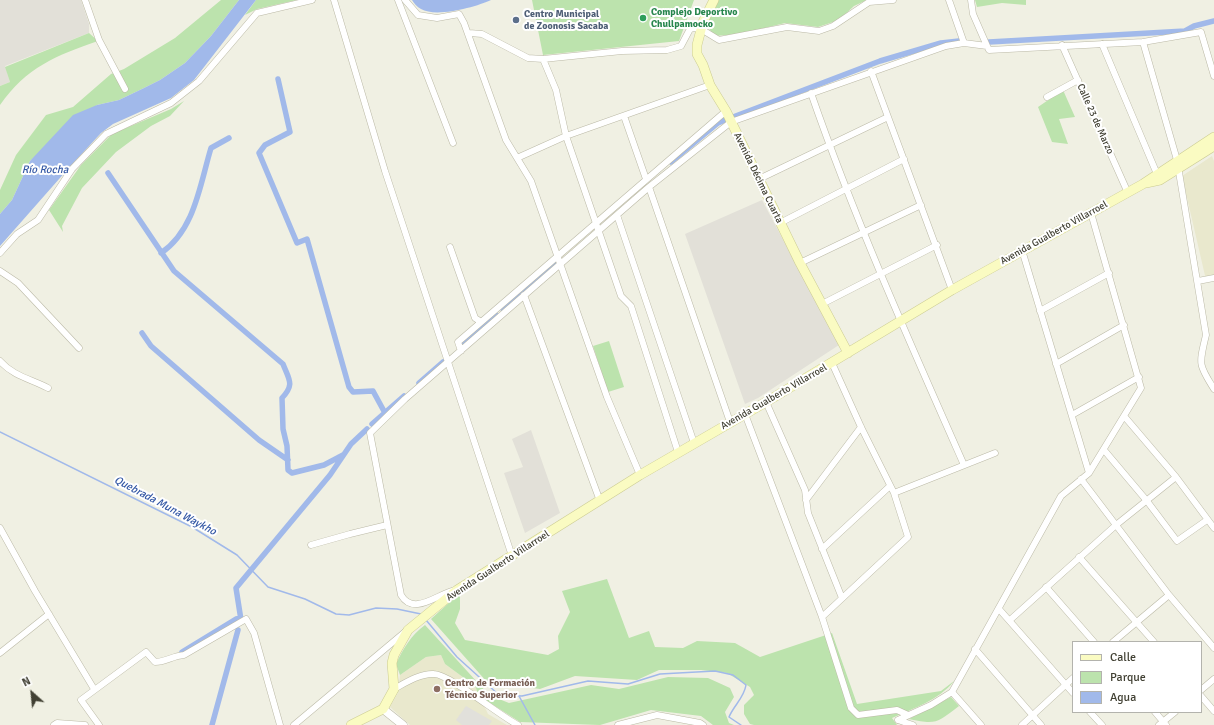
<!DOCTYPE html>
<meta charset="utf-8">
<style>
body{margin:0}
#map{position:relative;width:1214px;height:725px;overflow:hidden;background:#f0f0e3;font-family:Signika,sans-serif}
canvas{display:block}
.legend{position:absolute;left:1072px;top:641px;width:130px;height:72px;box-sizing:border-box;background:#fff;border:1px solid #b3b3ad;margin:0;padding:5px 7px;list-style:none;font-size:12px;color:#414033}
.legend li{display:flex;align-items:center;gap:8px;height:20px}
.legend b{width:20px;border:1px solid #b3b3ad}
.north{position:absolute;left:12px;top:673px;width:40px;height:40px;-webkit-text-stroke:3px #fff;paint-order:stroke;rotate:333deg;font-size:11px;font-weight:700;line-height:16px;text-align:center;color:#414033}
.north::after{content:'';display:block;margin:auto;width:14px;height:18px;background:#414033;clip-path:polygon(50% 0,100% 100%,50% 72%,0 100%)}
</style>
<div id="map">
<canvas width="1214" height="725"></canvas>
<ul class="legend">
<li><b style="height:5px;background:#fafbc2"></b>Calle</li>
<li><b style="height:11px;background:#bce3ad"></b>Parque</li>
<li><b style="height:11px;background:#a1b9ea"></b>Agua</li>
</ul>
<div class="north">N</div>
</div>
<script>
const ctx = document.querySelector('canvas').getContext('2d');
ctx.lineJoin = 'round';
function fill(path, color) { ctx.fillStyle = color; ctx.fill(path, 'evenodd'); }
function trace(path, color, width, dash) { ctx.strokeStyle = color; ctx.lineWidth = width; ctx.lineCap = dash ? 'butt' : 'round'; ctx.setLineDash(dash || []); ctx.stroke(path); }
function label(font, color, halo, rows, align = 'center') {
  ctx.font = font + ' Signika,sans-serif'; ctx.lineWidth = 4; ctx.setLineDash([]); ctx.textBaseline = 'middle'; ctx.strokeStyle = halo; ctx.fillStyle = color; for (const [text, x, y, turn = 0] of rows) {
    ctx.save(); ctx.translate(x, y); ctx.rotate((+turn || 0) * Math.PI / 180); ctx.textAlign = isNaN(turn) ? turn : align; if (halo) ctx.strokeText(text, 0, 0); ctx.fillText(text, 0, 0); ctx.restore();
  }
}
const industrial = new Path2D(`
 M0 0H81L89 24V33L5 66 10 82 0 86Z
 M762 200 839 345 758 398 745 404 685 234Z
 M531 430 560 513 525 533 504 473 523 467 512 439Z`);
const education = new Path2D(`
 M1212 156 1214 161V278L1206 280 1182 176Z
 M441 655 445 664 475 686 488 714 507 725H410L390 707 398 693 400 675 426 657Z`);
const green = new Path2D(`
 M221 0H239L211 36 185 63 160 80 144 88 119 100 97 105 30 161 12 200 0 214V190L16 155 46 115 73 107 111 74 124 69 175 38Z
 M256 0H297L257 9 245 15Z
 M532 0H694L679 41 543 55Z
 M718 0H867L854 6 839 20 818 27 785 23 740 34 714 36 706 24Z
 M975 0H1026V5L1002 3 977 7Z
 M89 33 98 41C55 56 27 67 0 105V86L10 82 5 67Z
 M1063 90 1075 117 1059 119 1068 144 1052 142 1038 107Z
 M184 101 170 116 151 126 116 152 82 188 62 226 63 232 49 210 81 165 112 134 171 109Z
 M609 341 624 387 608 392 593 346Z
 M607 579 629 638 649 631 655 647 683 648 697 641 735 643 760 657 832 633 857 704 941 691 954 681C939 700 914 708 892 718L897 725H754L750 724 744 714V705L754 695 750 687 727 673 701 670H659L637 680 575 676 540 689 487 682 431 619 460 593V609L455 623 465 640 548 655 559 649 558 636 570 612 562 591Z
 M425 625 489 695 509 703 591 685 619 689 668 677 708 678 730 688 734 697 725 712 729 723 734 725H713L701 716 651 710 600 725 520 722 479 696 475 686 445 664 441 655 426 657 400 675 396 664C403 649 411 635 425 625Z
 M951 697 959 706C937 723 936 725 909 719Z`);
const parking = new Path2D(`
 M466 706 492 721 489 725H462L456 720Z`);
const water = new Path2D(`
 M239 0H256L194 80 171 98 113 124 101 133 67 170 0 246V214L12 200 30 161 73 115 97 105 119 100 144 88 160 80 185 63 211 36Z
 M412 0H491C476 7 436 18 421 9 417 7 414 3 412 0Z`);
const stream = new Path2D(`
 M0 432 192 527 237 555 268 587 305 599 336 614 349 615 376 608 397 609 421 614
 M426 620 457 657 499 695 522 696 588 681 628 684 660 674 715 671 733 675 746 685C744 698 734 705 729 717L741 725
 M519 696 535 725`);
const canal = new Path2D(`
 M989 42 1185 31 1194 26 1214 21
 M278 79 290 132 265 145 259 153 297 243 307 239 349 387 353 392 373 391 385 413
 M733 117 880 61 941 43 959 41
 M671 162 718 123 725 120
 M108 173 174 271 283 364C289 380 295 384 282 398L283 429 287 446 288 470 292 473 324 465 343 455
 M161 253C195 230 200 184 211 148L229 138
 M503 309 554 263
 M142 333 151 346 259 440 288 460
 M463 344 496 315
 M419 383 443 362
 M372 424 404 396
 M241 620 236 588 330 475 351 444 367 429
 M182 652 236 619 241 618
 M212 725 238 630`);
const minor = new Path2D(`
 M85 0 99 40 125 89
 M334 0 385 171 512 556
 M398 0 453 143
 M405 0 418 15 437 18 459 14 464 23 506 140 531 181 607 397 640 475
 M949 0 964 43
 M971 0 973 14 987 46
 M469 33 482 34 528 58 543 59 622 51 667 50 681 46 690 29 694 28 701 29 719 40 787 27 819 31 833 26 869 2 893 0
 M1143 42 1177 160 1206 335C1199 364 1198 364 1214 389
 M1102 44 1157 174
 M1062 45 1128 193
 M543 59 556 90 566 136 621 296 631 306 678 452
 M871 71 952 290
 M811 93C855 220 910 343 964 465
 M1047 97 1078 80
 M624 116 646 179
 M517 158 566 136 710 85
 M759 179 888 117
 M649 187 730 422
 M617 215 694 443
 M780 223 904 159
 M450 247 475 318 481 322
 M1022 250 1089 473
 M0 253 17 234 38 220 72 169 106 134 171 103 199 81 257 13 312 0
 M800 263 921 205
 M0 271 18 283 79 348
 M1198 281 1214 278
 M524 295 600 501
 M822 304 937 245
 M1040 311 1109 273
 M461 351 458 342 726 111
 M0 361C13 376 31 379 48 388
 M1056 364 1124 325
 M766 402 805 490 808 513 842 598
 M745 414 822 617 851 708 858 715 897 710 908 715
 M1072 415 1139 377
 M1124 416 1176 477 1214 528
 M1104 450 1147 501 1177 541 1207 520
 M1081 479 1169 595 1214 648
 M894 493 995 453
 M806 500 861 427
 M0 528 35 591 94 689
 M311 545 350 534 387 525
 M822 549 890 486
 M1079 557 1154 642
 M1046 587 1094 642
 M456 590C438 593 414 617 401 595L370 433 405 399 649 187 731 122 946 46 964 43 987 46 989 50 1143 42 1201 32 1214 76
 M999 609 1073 693
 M822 617 908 537 894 493 861 427 832 363
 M1010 620 1116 525 1176 477
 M1113 642 1169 595
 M975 649 1041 725
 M0 653 49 614
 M394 689C405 683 421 673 434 674 449 674 500 716 518 725
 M1201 690 1214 679
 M952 692 981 725
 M1201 696 1214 711
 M1090 712 1102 725
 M1155 712 1166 725
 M898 720 931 705 952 692 1061 496 1089 473 1141 388 1091 213
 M898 720 913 725
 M54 725 57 723 85 725
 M99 725 81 700 146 652 155 662C166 662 172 656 184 655L246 619 254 633 280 725
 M294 725 405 632
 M618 725 657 715 700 723 703 725
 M1022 725 1073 678
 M1159 725 1175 712`);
const tertiary = new Path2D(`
 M383 709 403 725`);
const secondary = new Path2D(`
 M714 0 703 22 697 45V54L703 65 710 85 726 111 800 263 848 353
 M1146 183 1160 180 1214 146
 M351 725 383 709 394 689 392 663 394 655 408 630 457 590 640 475 766 402 952 290 1143 184 1214 137`);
const markers = [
 [643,18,4,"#2e9e5b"],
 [516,20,4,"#5c6f8a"],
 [437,689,4,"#8d6e63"]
];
const leisureNames = [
 ["Complejo Deportivo",651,12],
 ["Chullpamocko",651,24]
];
const serviceNames = [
 ["Centro Municipal",524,14],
 ["de Zoonosis Sacaba",524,26]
];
const streetNames = [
 ["Calle 23 de Marzo",1095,119,66],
 ["Avenida Décima Cuarta",758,178,64],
 ["Avenida Gualberto Villarroel",1054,233,-29],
 ["Avenida Gualberto Villarroel",774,397,-30],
 ["Avenida Gualberto Villarroel",498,566,-33]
];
const educationNames = [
 ["Centro de Formación",445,683],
 ["Técnico Superior",445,695]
];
const waterNames = [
 ["Río Rocha",45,170],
 ["Quebrada Muna Waykho",165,506,28]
];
fill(industrial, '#e2e0d8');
fill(education, '#e9e8cd');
fill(green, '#bce3ad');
fill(parking, '#e1e0db');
fill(water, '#a1b9ea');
trace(stream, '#a1b9ea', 1.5);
trace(canal, '#a1b9ea', 5.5);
trace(minor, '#bbb9a6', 7);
trace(tertiary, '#bbb9a6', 9);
trace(secondary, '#cbcb92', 10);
trace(minor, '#fff', 6);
trace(tertiary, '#fff', 8);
trace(secondary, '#fafbc2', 9);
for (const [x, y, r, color] of markers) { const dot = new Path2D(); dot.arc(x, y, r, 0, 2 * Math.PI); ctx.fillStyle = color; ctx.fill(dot); trace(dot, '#fff', 1.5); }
label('bold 10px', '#27864d', '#fff', leisureNames, 'left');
label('bold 10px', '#4e5e75', '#fff', serviceNames, 'left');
label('10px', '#414033', '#fff', streetNames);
label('bold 10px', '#785e54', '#fff', educationNames, 'left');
label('italic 11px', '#3458a5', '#fff', waterNames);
</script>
